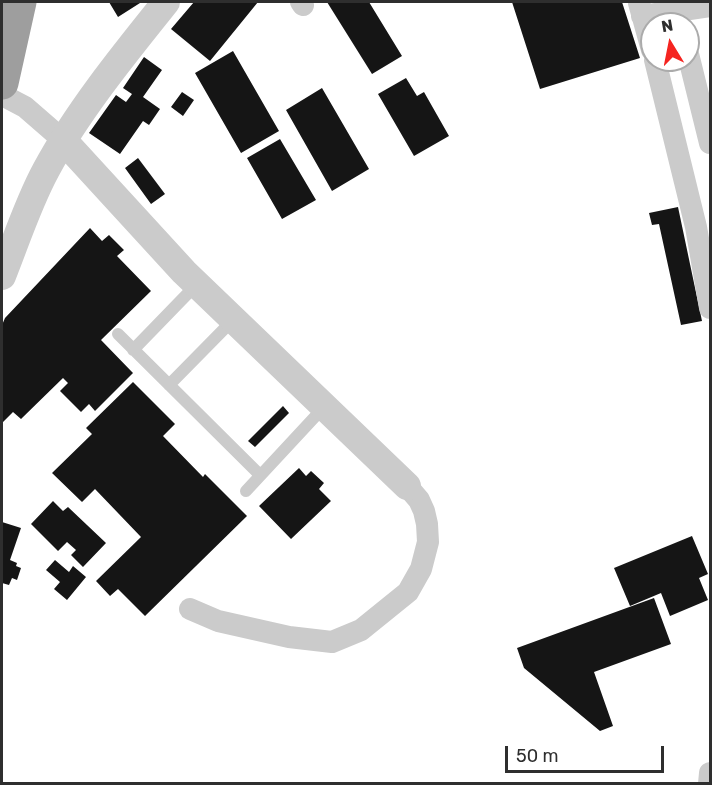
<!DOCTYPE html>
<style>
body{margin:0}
#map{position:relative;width:712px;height:785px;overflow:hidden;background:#fff;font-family:Rubik,sans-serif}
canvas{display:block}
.frame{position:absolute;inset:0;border:3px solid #2e2e2e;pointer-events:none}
.north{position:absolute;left:640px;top:12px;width:60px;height:60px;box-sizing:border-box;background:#fff;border:2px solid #ababab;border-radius:50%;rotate:350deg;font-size:16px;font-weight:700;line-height:24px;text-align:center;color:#2e2e2e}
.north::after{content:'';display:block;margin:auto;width:21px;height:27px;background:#f52420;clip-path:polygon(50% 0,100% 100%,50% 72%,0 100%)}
.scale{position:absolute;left:505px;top:746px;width:159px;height:27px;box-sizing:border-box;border:3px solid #2e2e2e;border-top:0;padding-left:8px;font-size:18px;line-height:21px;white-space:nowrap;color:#2e2e2e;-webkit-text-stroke:4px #fff;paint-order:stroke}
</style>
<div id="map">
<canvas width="712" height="785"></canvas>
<div class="frame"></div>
<div class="north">N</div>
<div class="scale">50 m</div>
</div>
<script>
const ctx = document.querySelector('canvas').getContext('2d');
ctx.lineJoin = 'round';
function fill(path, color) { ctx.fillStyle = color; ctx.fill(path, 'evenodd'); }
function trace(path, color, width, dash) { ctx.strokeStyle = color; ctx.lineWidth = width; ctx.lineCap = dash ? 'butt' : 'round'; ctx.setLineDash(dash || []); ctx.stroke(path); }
const building = new Path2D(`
 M109 2H139L140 3 118 17Z
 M194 2H258L210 61 171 29Z
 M327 2H369L402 56 372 74Z
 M512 2H622L640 58 540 89Z
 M233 51 279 131 241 153 195 73Z
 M144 57 162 70 143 97 160 109 149 125 143 121 120 154 89 133 116 95 126 102 132 94 123 88Z
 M406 78 417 96 424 92 449 136 414 156 378 94Z
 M322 88 369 169 332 191 286 110Z
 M182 92 194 100 183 116 171 107Z
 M280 139 316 200 282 219 247 158Z
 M138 158 165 194 151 204 125 168Z
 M678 207 702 321 681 325 659 224 652 225 649 213Z
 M90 228 102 241 109 235 124 250 117 256 151 291 101 340 133 373 95 411 89 404 81 412 60 391 68 383 63 378 21 419 13 412 2 423V325L5 318Z
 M133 382 175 424 163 436 203 477 205 474 247 516 145 616 118 589 110 596 96 581 141 537 95 489 82 502 52 473 92 434 86 428Z
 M283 406 289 413 255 447 248 441Z
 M299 468 306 476 311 471 324 483 319 489 331 501 291 539 259 506Z
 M53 501 63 511 68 507 106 543 83 567 71 555 76 550 67 542 58 551 31 524Z
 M2 522 21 528 10 560 17 563 16 566 21 568 17 580 12 578 9 585 2 583Z
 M692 536 708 574 699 578 708 600 670 616 661 593 630 606 614 568Z
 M55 560 69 572 73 566 86 577 67 600 54 589 60 582 46 570Z
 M654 598 671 644 594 672 613 726 600 731 524 668 517 648Z`);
const service = new Path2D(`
 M118 334 260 475
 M133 350 197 284
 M169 385 233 320
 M246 491 324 407`);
const minor = new Path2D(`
 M301 2 303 5
 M639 3 652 50
 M642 16 710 6
 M688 54 710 143
 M655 60 696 227 710 308
 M2 95 25 107 63 140
 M190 609 218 621 289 637 332 642 361 630 408 592 421 569 428 542 427 524 424 511 419 500 407 486
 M709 784 710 773`);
const tertiary = new Path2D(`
 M63 140 184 272 407 486
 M2 276C16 241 28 203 46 170 77 112 125 53 166 2`);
const trunk = new Path2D(`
 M2 83 20 2`);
fill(building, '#151515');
trace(service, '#cbcbcb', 12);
trace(minor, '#cbcbcb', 22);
trace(tertiary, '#cbcbcb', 28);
trace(trunk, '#9e9e9e', 33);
</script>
